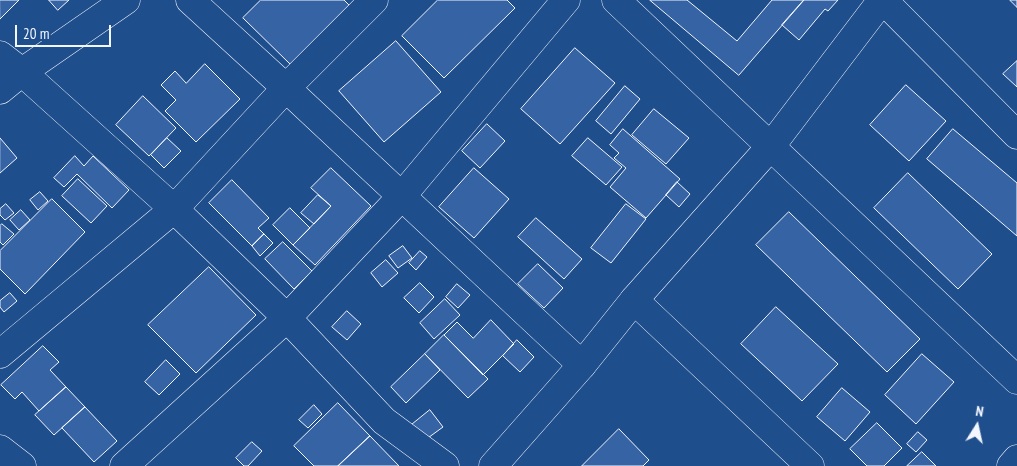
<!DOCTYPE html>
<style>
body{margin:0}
#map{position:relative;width:1017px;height:466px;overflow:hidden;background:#1f4e8c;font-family:"PT Sans Narrow",sans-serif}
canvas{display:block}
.north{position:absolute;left:952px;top:401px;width:50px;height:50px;-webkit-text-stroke:4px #1f4e8c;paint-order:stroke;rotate:10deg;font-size:14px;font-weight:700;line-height:20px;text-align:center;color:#f2f6ff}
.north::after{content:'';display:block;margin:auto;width:18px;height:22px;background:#f2f6ff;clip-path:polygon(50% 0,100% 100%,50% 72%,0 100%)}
.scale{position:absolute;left:15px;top:25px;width:96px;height:22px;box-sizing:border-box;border:2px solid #f2f6ff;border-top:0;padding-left:6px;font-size:15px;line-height:18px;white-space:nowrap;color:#f2f6ff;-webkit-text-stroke:4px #1f4e8c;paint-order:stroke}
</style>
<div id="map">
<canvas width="1017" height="466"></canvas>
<div class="north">N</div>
<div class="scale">20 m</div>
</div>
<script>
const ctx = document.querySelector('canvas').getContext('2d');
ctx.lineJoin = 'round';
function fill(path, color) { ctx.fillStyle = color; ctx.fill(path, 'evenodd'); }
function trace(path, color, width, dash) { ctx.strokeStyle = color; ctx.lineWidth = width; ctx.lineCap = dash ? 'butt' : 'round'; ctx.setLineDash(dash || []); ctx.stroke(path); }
const building = new Path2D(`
 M0 0H19L0 19Z
 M49 0H69L58 10Z
 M261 0H344L349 5 290 64 243 18Z
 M438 0H507L515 8 444 78 402 36Z
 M650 0H687L737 41 772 0H804L739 75Z
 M804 0H838L828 11 825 9 799 40 782 25Z
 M1010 0H1017V7Z
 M396 41 441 92 384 142 339 91Z
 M575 48 615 83 560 144 521 109Z
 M1017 61V87L1003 74Z
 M205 64 240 99 196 142 165 111 176 100 161 85 175 71 186 83Z
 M906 85 946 121 909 161 870 125Z
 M625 86 640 99 611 134 596 121Z
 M143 96 176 128 149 156 116 125Z
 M654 109 689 138 666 164 632 135Z
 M487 124 505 141 480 168 462 151Z
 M623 129 680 179 646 218 610 187 626 168 614 158 619 153 610 145Z
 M953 129 1017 183V236L927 159Z
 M0 138 17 158 0 173Z
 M167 138 181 151 164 168 151 155Z
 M588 138 622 167 606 185 572 156Z
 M75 156 84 166 93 156 129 190 112 208 77 174 64 187 54 178Z
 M331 168 371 206 315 265 293 245 331 206 311 188Z
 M474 168 509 199 474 238 439 207Z
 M908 173 992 254 958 289 874 208Z
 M78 179 107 206 91 223 62 196Z
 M232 180 269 218 258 228 264 234 252 246 209 203Z
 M677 182 690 194 679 207 666 195Z
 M40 192 48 201 38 210 30 200Z
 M318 195 331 206 314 224 301 213Z
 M52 199 85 232 25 294 0 269V251Z
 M6 204 14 213 5 220 0 215V209Z
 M626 204 646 219 611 263 591 248Z
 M290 208 310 228 293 245 273 225Z
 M21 210 30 220 19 230 10 220Z
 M789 212 920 339 887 372 756 245Z
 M536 218 582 259 564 279 518 237Z
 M2 224 14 234 3 245 0 242V226Z
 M264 234 273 243 260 256 252 246Z
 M283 242 312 271 294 289 265 259Z
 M403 246 412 258 398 268 389 256Z
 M420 251 427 257 416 270 409 263Z
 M386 260 398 273 382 287 371 273Z
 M538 264 563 288 544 308 518 284Z
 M209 267 256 315 196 373 148 325Z
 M420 283 434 297 419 313 404 298Z
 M457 284 470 295 458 308 446 297Z
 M10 293 17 301 4 312 0 307V301Z
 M445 299 460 315 434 339 420 323Z
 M776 307 838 364 802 401 741 344Z
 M347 311 361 324 347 340 332 327Z
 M491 320 514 344 483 375 444 335 457 322 473 338Z
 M444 335 488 379 468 398 425 354Z
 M517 340 534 357 520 372 503 356Z
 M43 346 59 362 50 370 66 387 39 411 22 392 15 399 1 385Z
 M425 354 440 370 406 403 391 387Z
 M922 354 954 382 916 424 885 395Z
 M166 360 180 374 159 395 145 382Z
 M66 387 85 407 54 435 35 415Z
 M842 388 870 412 845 441 817 417Z
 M338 403 370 436 338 466H314L294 446Z
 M314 405 322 414 308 428 299 420Z
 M85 407 117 441 94 462 62 428Z
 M430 410 443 427 421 443 409 427Z
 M877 423 902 448 884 466H867L850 449Z
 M619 429 649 460 643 466H582Z
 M918 432 927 440 916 452 907 444Z
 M370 436 399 466H338Z
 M252 442 262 451 248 466H244L236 458Z
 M922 452 936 466H907Z`);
const minor = new Path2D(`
 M190 0 286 88 582 365
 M616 0 1017 380
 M883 0 1017 135
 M0 55 22 72 174 209 287 318 384 421 445 466
 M0 90 22 72 126 0
 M634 300 810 466
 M0 354 174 209 286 88 374 0
 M0 449 22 466
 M124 466 287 318 401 197 566 0
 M1011 466 1017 459`);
const trunk = new Path2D(`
 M493 466 582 365 634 300 771 146 882 0`);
fill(building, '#3563a3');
trace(building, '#f2f6ff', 1);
trace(minor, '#f2f6ff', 29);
trace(trunk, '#f2f6ff', 29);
trace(minor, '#1f4e8c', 28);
trace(trunk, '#1f4e8c', 28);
</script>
